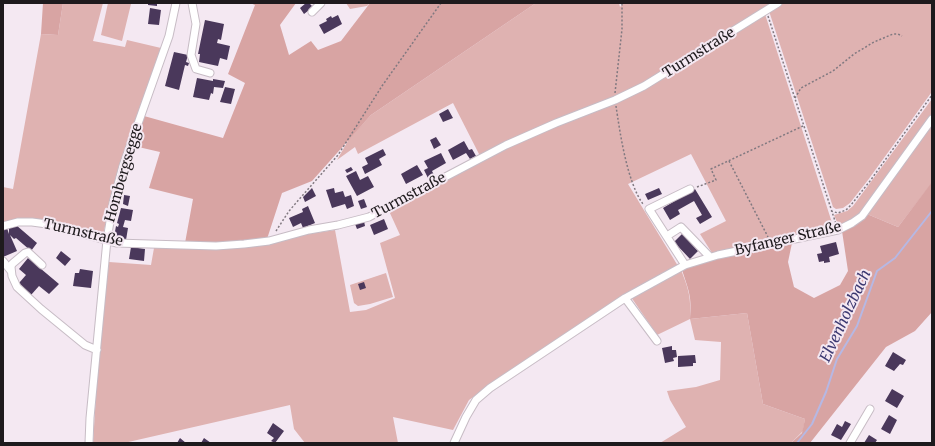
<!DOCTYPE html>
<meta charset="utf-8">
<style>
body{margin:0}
#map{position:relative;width:935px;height:446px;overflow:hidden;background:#f4e8f2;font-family:Merriweather,serif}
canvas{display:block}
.frame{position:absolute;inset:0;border:4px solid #1e1a1d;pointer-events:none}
</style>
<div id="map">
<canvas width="935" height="446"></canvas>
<div class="frame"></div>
</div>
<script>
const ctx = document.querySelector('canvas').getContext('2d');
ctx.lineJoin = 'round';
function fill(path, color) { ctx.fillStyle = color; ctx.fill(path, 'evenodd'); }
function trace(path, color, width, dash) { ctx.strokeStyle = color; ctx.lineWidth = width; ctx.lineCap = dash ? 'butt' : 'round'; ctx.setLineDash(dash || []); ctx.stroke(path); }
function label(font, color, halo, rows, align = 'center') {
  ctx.font = font + ' Merriweather,serif'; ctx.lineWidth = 4; ctx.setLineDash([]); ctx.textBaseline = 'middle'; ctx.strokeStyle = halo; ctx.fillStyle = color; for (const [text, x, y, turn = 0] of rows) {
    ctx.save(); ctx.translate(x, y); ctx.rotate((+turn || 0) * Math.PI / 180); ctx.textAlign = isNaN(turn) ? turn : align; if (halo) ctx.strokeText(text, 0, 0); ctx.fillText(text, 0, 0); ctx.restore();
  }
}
const green = new Path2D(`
 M63 3H103L93 41 125 47 127 40 161 48 134 124 115 183 103 235 94 234 58 224H3V187L13 189 41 34 58 35Z
 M108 3H125L131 4 122 41 101 35Z
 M346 3H370L367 6 350 9Z
 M536 3H619L620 7 624 3H775L644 84 480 156 453 103 358 154 355 147 337 160 349 139 371 115Z
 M782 3H932V90L931 93 868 180 850 203 843 208 836 209 833 207 769 11Z
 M765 14 834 229 712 253 700 234 726 221 691 154 628 184 678 266 525 361 469 400 453 430 393 417 398 443H305L294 429 290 405 124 443H93L99 345 109 262 151 265 154 248H217L267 245 308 234 335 230 350 312 366 310 395 298 380 243 400 235 389 211 510 146 639 90Z
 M932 99V115L926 123 858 215 849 222 839 227 834 215 847 211 853 206Z
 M932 124V183L898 227 867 214Z
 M681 270C689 290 691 297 690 319L747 313 763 404 805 419 803 431 791 443H660L686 427 670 400 667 391 696 387 720 380 721 342 695 340 690 319 657 335 631 297Z
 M386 273 393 297 370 304 358 306 354 303 350 285Z`);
const forest = new Path2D(`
 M43 3H63L58 35 41 34Z
 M250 3H296L280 25 289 55 311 41 318 50 341 41 370 3H536L371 115 312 181 282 193 267 239 244 242 185 243 193 199 149 188 160 152 134 146 144 116 223 138 245 83 228 74 255 5Z
 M932 182V312L915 331 886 347 810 443H791L802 433 805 419 763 404 747 313 690 319C692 297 689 291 682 270L708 260 792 243 788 262 794 287 814 298 840 285 848 271 842 231 867 214 898 227Z`);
const stream = new Path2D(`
 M797 443 812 424 826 392 837 359 857 326 877 271 895 258 932 211`);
const building = new Path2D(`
 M148 3H157V6L148 5Z
 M306 3H309L313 7 304 14 300 8Z
 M150 8 161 10 159 25 148 24Z
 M338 15 342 24 324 34 319 25 327 21 326 19 331 16 332 18Z
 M205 20 224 24 221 40 218 39 217 43 230 46 227 60 220 58 218 66 199 62 200 54H198Z
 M174 52 188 55 186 62 189 63 188 66 185 65 179 90 165 86Z
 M197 78 213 81V79L225 81 223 88 214 87 213 94 211 93 209 100 193 97Z
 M225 87 235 89 231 104 220 102Z
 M448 109 453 118 443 122 439 114Z
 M436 137 441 145 434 149 430 140Z
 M464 141 469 150 472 149 476 156 470 159 466 153 453 160 448 150Z
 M383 149 386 155 379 159 382 165 365 174 362 167 368 164 365 158Z
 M441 153 446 163 432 171 435 177 429 180 424 170 428 168 424 161Z
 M417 165 423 175 406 184 401 174Z
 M351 167 353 170 347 173 345 170Z
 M356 171 360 180 368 176 374 187 357 196 346 176Z
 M312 188 316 196 305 202 303 197Z
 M334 188 335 193 343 191 345 197 351 195 354 206 347 209 345 204 332 208 326 190Z
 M659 188 662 194 648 200 645 194Z
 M695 189 712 217 700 224 696 218 702 215 694 201 678 210 680 214 670 220 663 208Z
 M124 195 130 196 128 206 123 204Z
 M364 199 367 207 361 209 358 201Z
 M308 206 315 223 303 228 301 223 293 227 289 218 303 212 302 209Z
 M121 208 133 210 131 221 125 220 123 227 128 228 126 240 114 237 116 226 118 227 119 224 117 223Z
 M384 219 388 229 374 235 370 225Z
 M364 221 365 226 357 229 355 224Z
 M16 225 37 243 31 251 16 238 14 239 10 235 17 251 3 257V230L7 228 9 234V227Z
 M682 234 698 251 690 259 674 242Z
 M836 242 839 254 829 257 830 262 824 263V261L819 262 817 254 822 253 820 246Z
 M131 247 145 249 144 261 129 259Z
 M61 251 71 259 65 266 56 258Z
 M28 258 59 284 49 294 39 286 31 295 19 283 26 275 19 269Z
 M80 269 93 271 91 288 73 286 75 273H79Z
 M364 282 366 288 360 290 358 284Z
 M672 346V350H676L677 357 673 358 674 361 665 363 662 348Z
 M893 352 906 360 903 365 900 364 894 371 885 366Z
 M695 355 696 363H693V366L678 367V356Z
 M892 389 904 396 897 408 885 401Z
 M889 415 897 420 890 434 881 429Z
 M845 421 851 424 841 440 831 435 837 424 842 427Z
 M273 423 284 431 275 443 271 441 274 438 267 433Z
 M869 435 877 440 875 443H864Z
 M180 438 186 443H177Z
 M204 438 211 443H201Z`);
const path = new Path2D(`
 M768 16 836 224
 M615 93 622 29V3
 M795 98 801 88 833 71 854 54 874 42 893 34H898L902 36
 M616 106C620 133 627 182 643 204
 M729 161 768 237
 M697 187 716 180 711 169 803 126
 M831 211 838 213 846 210 851 205 870 181 932 95
 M276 231 289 211 338 155 382 86 441 3`);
const minor = new Path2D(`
 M192 3 196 24 191 55 196 69 210 73
 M312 12 321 3
 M3 226 18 222H32L47 224 116 243 216 246 244 244 269 241 309 230 338 225 369 217 506 145 556 123 615 100 644 86 778 3
 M667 236 681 227 710 257
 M3 261 11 271
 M42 265 28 252 25 253 12 264 11 267 12 276 17 287 41 309 85 345 97 350
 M685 265 649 209 690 189
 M625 298 657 341
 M89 443 90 418 107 240 113 203 123 166 169 36 176 3
 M454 443 466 417 476 400 490 388 625 298 685 265 718 255 838 230 852 223 862 216 932 119
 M850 443 870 409`);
const streetNames = [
 ["Turmstraße",699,53,-32],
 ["Hombergsegge",124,173,-74],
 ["Turmstraße",409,196,-28],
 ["Turmstraße",83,233,13],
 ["Byfanger Straße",788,239,-13]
];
const waterNames = [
 ["Elvenholzbach",846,316,-65]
];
fill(green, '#dfb2b1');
fill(forest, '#d8a4a3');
trace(stream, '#b6b8e4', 2);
fill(building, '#4a385b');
trace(minor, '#c7bcc5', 9);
trace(path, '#817980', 1.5, [2, 2]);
trace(minor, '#fff', 7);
label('14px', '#1e1a1d', '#f4e8f2', streetNames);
label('italic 15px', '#3c3971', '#f4e8f2', waterNames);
</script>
